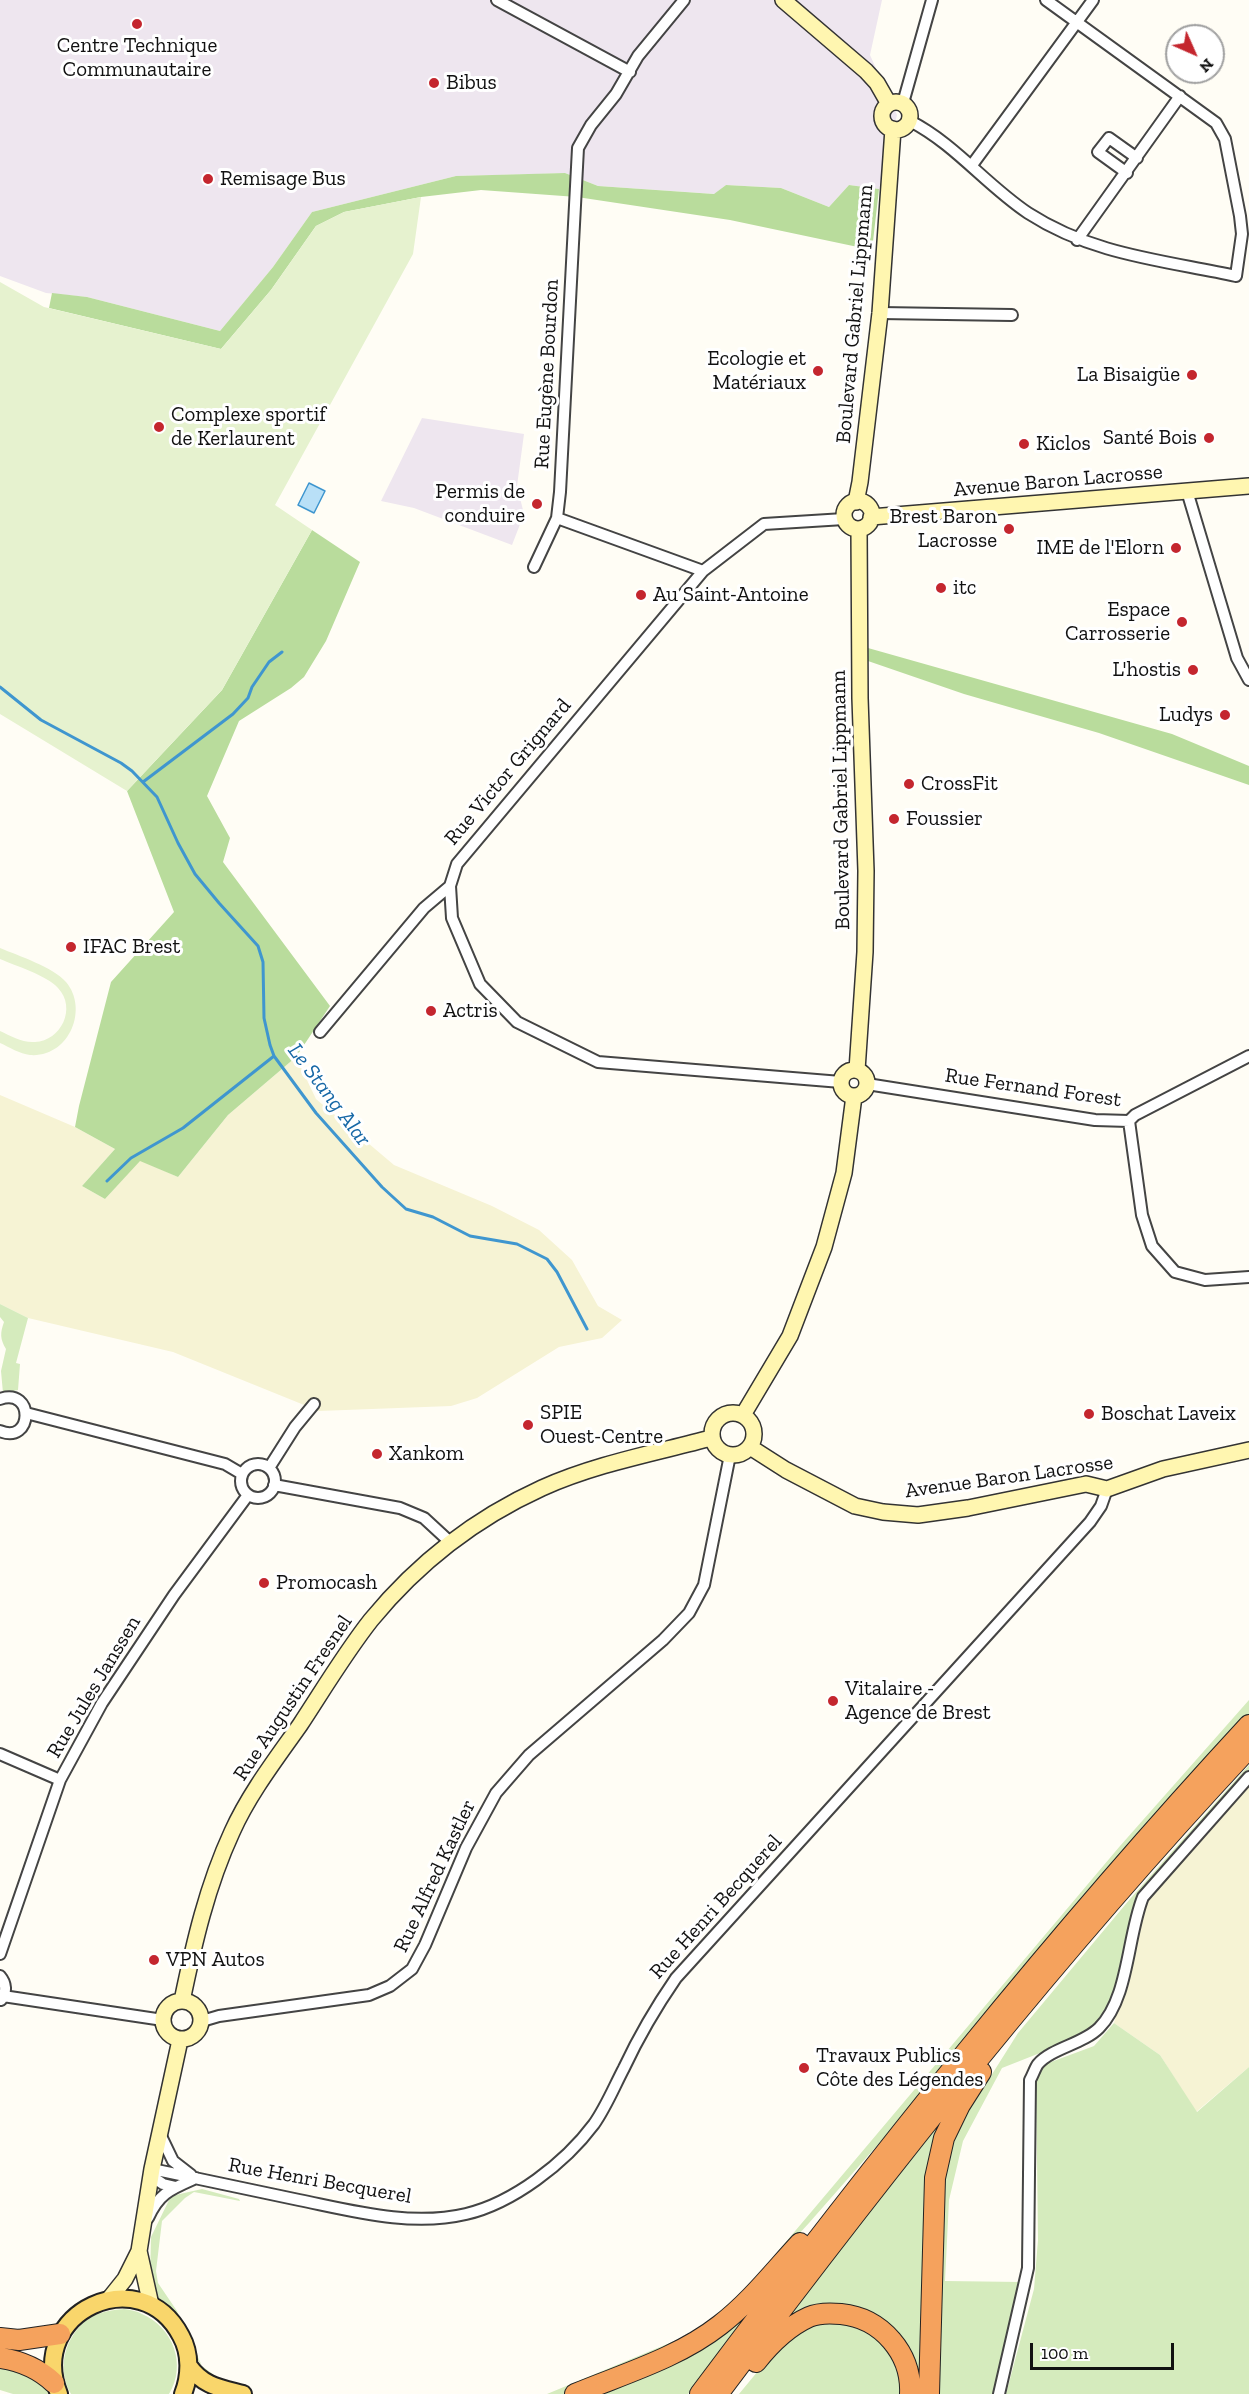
<!DOCTYPE html>
<meta charset="utf-8">
<style>
body{margin:0}
#map{position:relative;width:1249px;height:2394px;overflow:hidden;background:#fffdf5;font-family:"Zilla Slab",serif}
canvas{display:block}
.north{position:absolute;left:1165px;top:24px;width:60px;height:60px;box-sizing:border-box;background:#fff;border:2px solid #a0a0a0;border-radius:50%;rotate:135deg;font-size:16px;font-weight:700;line-height:24px;text-align:center;color:#111}
.north::after{content:'';display:block;margin:auto;width:21px;height:27px;background:#c4262e;clip-path:polygon(50% 0,100% 100%,50% 72%,0 100%)}
.scale{position:absolute;left:1030px;top:2343px;width:144px;height:27px;box-sizing:border-box;border:3px solid #111;border-top:0;padding-left:8px;font-size:18px;line-height:21px;white-space:nowrap;color:#111;-webkit-text-stroke:4px #fff;paint-order:stroke}
</style>
<div id="map">
<canvas width="1249" height="2394"></canvas>
<div class="north">N</div>
<div class="scale">100 m</div>
</div>
<script>
const ctx = document.querySelector('canvas').getContext('2d');
ctx.lineJoin = 'round';
function fill(path, color) { ctx.fillStyle = color; ctx.fill(path, 'evenodd'); }
function trace(path, color, width, dash) { ctx.strokeStyle = color; ctx.lineWidth = width; ctx.lineCap = dash ? 'butt' : 'round'; ctx.setLineDash(dash || []); ctx.stroke(path); }
function label(font, color, halo, rows, align = 'center') {
  ctx.font = font + ' "Zilla Slab",serif'; ctx.lineWidth = 6; ctx.setLineDash([]); ctx.textBaseline = 'middle'; ctx.strokeStyle = halo; ctx.fillStyle = color; for (const [text, x, y, turn = 0] of rows) {
    ctx.save(); ctx.translate(x, y); ctx.rotate((+turn || 0) * Math.PI / 180); ctx.textAlign = isNaN(turn) ? turn : align; if (halo) ctx.strokeText(text, 0, 0); ctx.fillText(text, 0, 0); ctx.restore();
  }
}
const industrial = new Path2D(`
 M0 0H882L870 55 897 115 879 189 849 185 829 207 781 188 726 185 715 194 598 186 565 173 537 174 456 176 312 212 273 267 220 331 87 297 46 293 0 276Z
 M422 418 524 434 517 486 524 514 512 545 414 508 381 501Z`);
const farmland = new Path2D(`
 M296 1057 316 1099 394 1165 492 1206 539 1230 572 1260 598 1306 622 1320 602 1338 559 1347 477 1398 451 1406 319 1411 173 1352 28 1318 0 1304V1095L75 1127 115 1149 82 1186 105 1199 140 1160 178 1177 228 1115Z
 M1249 1786V2067L1196 2112 1160 2055 1114 2023 1144 1913 1150 1896Z`);
const green = new Path2D(`
 M0 1304 28 1318 16 1363 20 1364 18 1390 3 1393 1 1371 6 1349C0 1339 0 1333 4 1322L0 1317Z
 M1249 1700V1714L1045 1941 888 2133 809 2223 719 2321 692 2339 617 2374 569 2394H547L696 2332 747 2288 1120 1846Z
 M1249 1765V1773L1135 1901 1114 1993 1097 2023 1073 2040 1002 2068 963 2141 949 2200 945 2281 1021 2282 994 2394H937L943 2192 955 2133 1018 2033 1130 1899Z
 M1114 2023 1160 2055 1197 2112 1249 2067V2394H1006L1034 2289 1038 2240 1036 2078 1043 2065 1094 2046Z
 M939 2122 943 2125 924 2394H913L886 2326 787 2318Z
 M202 2189 239 2199 240 2201 194 2192 185 2198 162 2221 156 2271 158 2283 177 2311 202 2366 227 2385 274 2394 227 2385 212 2380 197 2359 180 2322 162 2306 150 2280 151 2237 171 2196Z
 M760 2299 688 2394H588Z
 M124 2309C130 2310 137 2311 142 2314 173 2327 187 2365 169 2394H71C56 2369 65 2336 88 2319 99 2312 111 2310 124 2309Z
 M824 2321C835 2323 851 2323 862 2327 887 2338 902 2368 901 2394H739L758 2371 800 2329Z
 M0 2366 16 2367 48 2385 52 2394H13L0 2390Z`);
const forest = new Path2D(`
 M565 173 598 186 714 194 726 185 781 188 829 207 849 185 879 189 872 250 730 220 577 197 481 190 421 197 344 212 316 226 271 290 221 349 49 308 52 293 87 297 220 331 273 267 312 212 456 176Z
 M312 530 360 562 326 641 304 677 291 688 239 721 207 796 230 838 223 862 330 1006 296 1057 228 1115 178 1177 140 1161 105 1199 82 1186 115 1149 75 1127 79 1106 111 982 174 912 127 791 222 690Z
 M868 648 1172 734 1249 766V785L1099 733 964 694 868 661Z`);
const pitch = new Path2D(`
 M421 197 413 254 275 505 312 530 222 690 127 791 0 714V282L44 307 221 349 271 290 316 226 344 212Z
 M0 948C19 956 53 967 66 982 89 1009 69 1058 30 1055 20 1054 9 1047 0 1043V1031C11 1036 22 1043 35 1042 61 1041 77 1008 58 988 46 975 16 966 0 959Z`);
const water = new Path2D(`
 M309 483 325 491 314 513 298 505Z`);
const stream = new Path2D(`
 M0 687 41 720 121 763 132 771 157 797 178 843 195 874 219 903 258 946 263 962 264 1018 270 1045 274 1056 316 1113 382 1187 406 1209 433 1217 470 1236 517 1244 547 1259 557 1272 587 1329
 M143 782 233 714 248 698 252 687 269 662 282 652
 M107 1181 131 1158 183 1128 274 1056`);
const street = new Path2D(`
 M497 0 630 72
 M903 103 932 0
 M910 121C955 144 986 185 1028 213 1093 255 1162 260 1236 276L1242 234 1240 216 1225 139 1216 123 1046 0
 M972 165 1093 0
 M1127 173 1098 152 1109 138 1137 158
 M1077 240 1180 96
 M880 313 1012 315
 M1187 491 1237 658 1249 680
 M557 518 703 571
 M534 567 557 518 560 492 578 148 591 125 616 94 638 56 684 0
 M320 1032 424 908 450 886
 M841 1082 598 1062 517 1022 480 984 452 918 450 886 457 864 703 571 764 524 844 519
 M867 1084 1095 1120 1129 1121 1135 1115 1249 1056
 M1129 1121 1142 1215 1152 1246 1175 1272 1205 1280 1249 1277
 M0 1399C35 1387 33 1445 0 1431
 M26 1413 225 1464 242 1474
 M241 1481a17 17 0 1 1 34 0a17 17 0 1 1-34 0Z
 M269 1468 295 1427 314 1404
 M274 1485 400 1508 424 1518 450 1542
 M0 1754 60 1780
 M0 1954 60 1780 102 1703 174 1595 248 1495
 M0 1976C6 1983 7 1992 1 2000
 M3 1996 163 2020
 M202 2021 219 2016 369 1995 390 1986 412 1969 425 1945 466 1848 496 1793 529 1755 663 1640 689 1613 704 1585 730 1455
 M160 2134 173 2161 191 2175
 M152 2169C201 2179 250 2190 299 2200 353 2211 411 2227 466 2214 513 2203 565 2163 594 2124 606 2107 614 2087 624 2068 639 2036 656 2007 676 1978L1090 1522 1101 1506 1107 1489
 M151 2176 163 2184 176 2187
 M148 2218C159 2193 171 2189 196 2178
 M999 2394 1028 2268 1030 2080C1033 2075 1035 2068 1038 2064 1052 2048 1083 2044 1099 2028 1129 1998 1127 1937 1143 1897L1249 1777`);
const secondary = new Path2D(`
 M783 0 866 71 877 83 889 104
 M882 116a14 14 0 1 1 28 0a14 14 0 1 1-28 0Z
 M844 515a14 14 0 1 1 28 0a14 14 0 1 1-28 0Z
 M856 502 860 482 880 313 893 129
 M871 517 1249 486
 M841 1083a13 13 0 1 1 26 0a13 13 0 1 1-26 0Z
 M857 1070 865 952 866 871 860 698 859 529
 M712 1434a21 21 0 1 1 42 0a21 21 0 1 1-42 0Z
 M743 1415 790 1336 824 1247 844 1173 854 1096
 M750 1447 786 1470 855 1506 883 1512 918 1515 968 1508 1086 1484 1107 1489 1163 1469 1249 1450
 M163 2020a19 19 0 1 1 38 0a19 19 0 1 1-38 0Z
 M182 2001C194 1943 207 1886 232 1832 249 1794 276 1759 300 1725 323 1690 345 1653 371 1620 417 1564 476 1518 542 1488 595 1464 655 1453 711 1438
 M139 2251 151 2305
 M109 2299 125 2279 139 2251 152 2169 180 2040`);
const primary = new Path2D(`
 M189 2366C203 2386 220 2388 243 2394
 M59 2394C26 2312 141 2259 181 2336 191 2354 190 2376 183 2394`);
const highway = new Path2D(`
 M0 2338 19 2340 60 2334
 M0 2358C21 2361 39 2369 54 2383
 M756 2362C771 2343 787 2327 809 2317 818 2313 831 2313 841 2314 882 2318 912 2354 910 2394
 M575 2394C623 2374 678 2358 720 2325 750 2302 774 2271 800 2243
 M700 2394C873 2163 1053 1937 1249 1725
 M718 2394C885 2171 1058 1952 1249 1748
 M929 2394 935 2178 944 2138 960 2105 981 2072`);
const markers = [
 [137,24,6,"#c4262e"],
 [434,83,6,"#c4262e"],
 [208,179,6,"#c4262e"],
 [818,371,6,"#c4262e"],
 [1192,375,6,"#c4262e"],
 [159,427,6,"#c4262e"],
 [1209,438,6,"#c4262e"],
 [1024,444,6,"#c4262e"],
 [537,504,6,"#c4262e"],
 [1009,529,6,"#c4262e"],
 [1176,548,6,"#c4262e"],
 [941,588,6,"#c4262e"],
 [641,595,6,"#c4262e"],
 [1182,622,6,"#c4262e"],
 [1193,670,6,"#c4262e"],
 [1225,715,6,"#c4262e"],
 [909,784,6,"#c4262e"],
 [894,819,6,"#c4262e"],
 [71,947,6,"#c4262e"],
 [431,1011,6,"#c4262e"],
 [1089,1414,6,"#c4262e"],
 [528,1425,6,"#c4262e"],
 [377,1454,6,"#c4262e"],
 [264,1583,6,"#c4262e"],
 [833,1701,6,"#c4262e"],
 [154,1960,6,"#c4262e"],
 [804,2068,6,"#c4262e"]
];
const poiNames = [
 ["Centre Technique",137,46,"center"],
 ["Communautaire",137,70,"center"],
 ["Bibus",446,83],
 ["Remisage Bus",220,179],
 ["Ecologie et",806,359,"right"],
 ["Matériaux",806,383,"right"],
 ["La Bisaigüe",1180,375,"right"],
 ["Complexe sportif",171,415],
 ["de Kerlaurent",171,439],
 ["Santé Bois",1197,438,"right"],
 ["Kiclos",1036,444],
 ["Permis de",525,492,"right"],
 ["conduire",525,516,"right"],
 ["Brest Baron",997,517,"right"],
 ["Lacrosse",997,541,"right"],
 ["IME de l'Elorn",1164,548,"right"],
 ["itc",953,588],
 ["Au Saint-Antoine",653,595],
 ["Espace",1170,610,"right"],
 ["Carrosserie",1170,634,"right"],
 ["L'hostis",1181,670,"right"],
 ["Ludys",1213,715,"right"],
 ["CrossFit",921,784],
 ["Foussier",906,819],
 ["IFAC Brest",83,947],
 ["Actris",443,1011],
 ["SPIE",540,1413],
 ["Ouest-Centre",540,1437],
 ["Boschat Laveix",1101,1414],
 ["Xankom",389,1454],
 ["Promocash",276,1583],
 ["Vitalaire -",845,1689],
 ["Agence de Brest",845,1713],
 ["VPN Autos",166,1960],
 ["Travaux Publics",816,2056],
 ["Côte des Légendes",816,2080]
];
const streetNames = [
 ["Boulevard Gabriel Lippmann",855,314,-85],
 ["Rue Eugène Bourdon",547,374,-87],
 ["Avenue Baron Lacrosse",1058,481,-5],
 ["Rue Victor Grignard",508,772,-50],
 ["Boulevard Gabriel Lippmann",841,800,-91],
 ["Rue Fernand Forest",1033,1088,8],
 ["Avenue Baron Lacrosse",1009,1477,-8],
 ["Rue Jules Janssen",94,1687,-59],
 ["Rue Augustin Fresnel",293,1698,-56],
 ["Rue Alfred Kastler",435,1876,-65],
 ["Rue Henri Becquerel",716,1907,-48],
 ["Rue Henri Becquerel",320,2181,10]
];
const waterNames = [
 ["Le Stang Alar",329,1095,53]
];
fill(industrial, '#eee6ef');
fill(farmland, '#f6f3d4');
fill(green, '#d5ebbd');
fill(forest, '#b9dc9c');
fill(pitch, '#e6f2cf');
fill(water, '#b9e0f7');
trace(water, '#3f96cf', 1.5);
trace(stream, '#3f96cf', 3);
trace(street, '#444', 14);
trace(secondary, '#333', 18);
trace(primary, '#222', 20);
trace(highway, '#222', 22);
trace(street, '#fff', 10);
trace(secondary, '#fff6b0', 15);
trace(primary, '#f9d66b', 16);
trace(highway, '#f5a25d', 20);
for (const [x, y, r, color] of markers) { const dot = new Path2D(); dot.arc(x, y, r, 0, 2 * Math.PI); ctx.fillStyle = color; ctx.fill(dot); trace(dot, '#fff', 2); }
label('21px', '#111', '#fff', poiNames, 'left');
label('21px', '#111', '#fff', streetNames);
label('italic 22px', '#1768a6', '#fff', waterNames);
</script>
